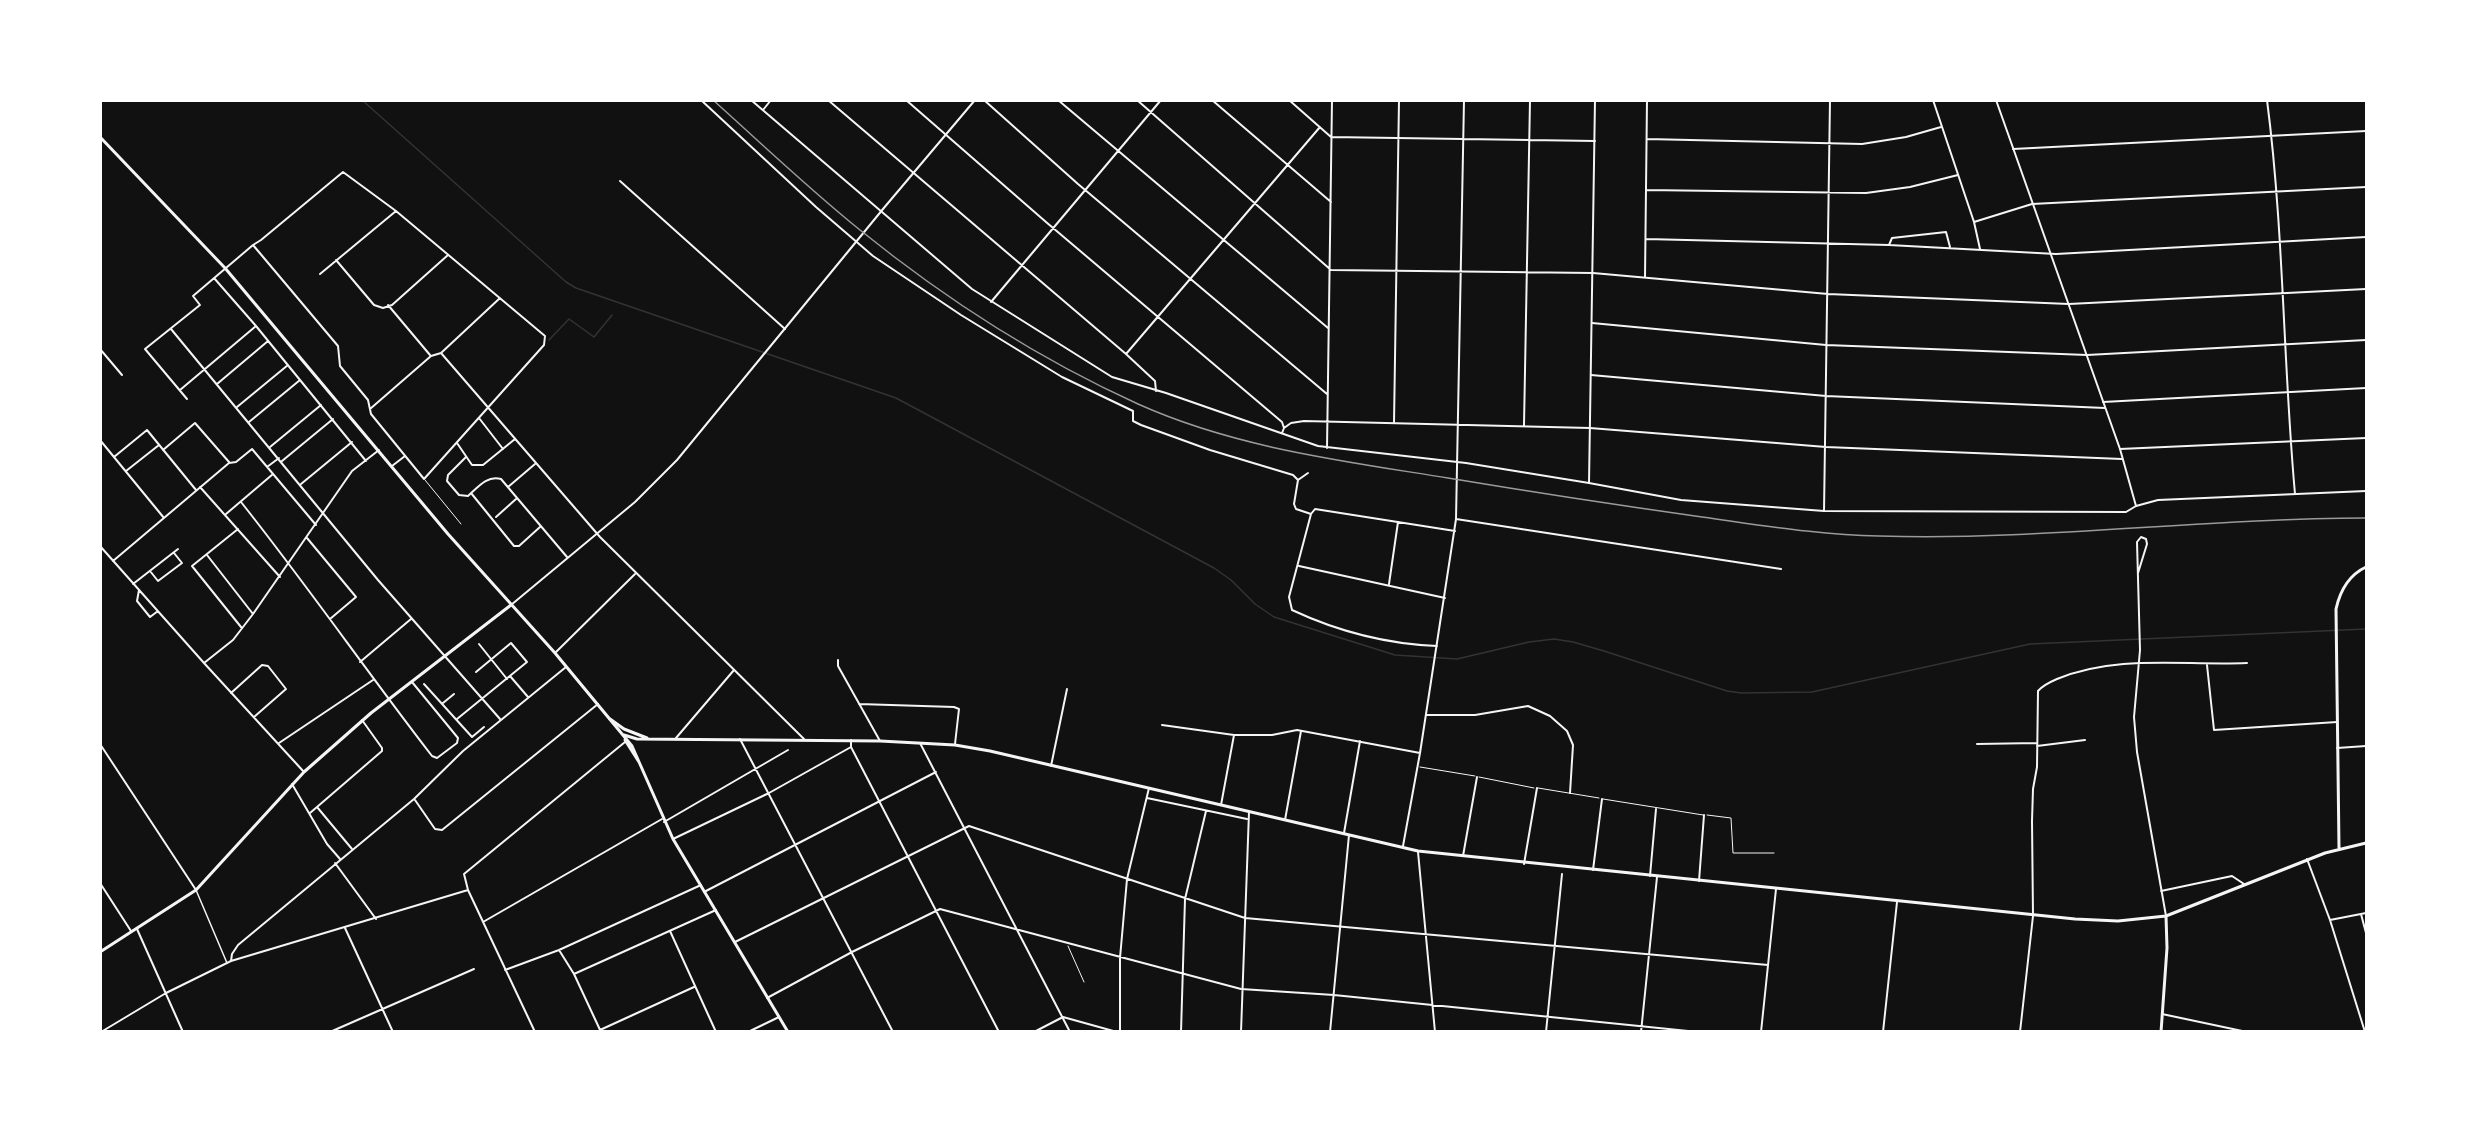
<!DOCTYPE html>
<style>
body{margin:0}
#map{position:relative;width:2467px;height:1132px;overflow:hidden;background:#111;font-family:Figtree,sans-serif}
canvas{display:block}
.frame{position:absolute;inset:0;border:102px solid #fff;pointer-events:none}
</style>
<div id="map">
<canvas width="2467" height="1132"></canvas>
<div class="frame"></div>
</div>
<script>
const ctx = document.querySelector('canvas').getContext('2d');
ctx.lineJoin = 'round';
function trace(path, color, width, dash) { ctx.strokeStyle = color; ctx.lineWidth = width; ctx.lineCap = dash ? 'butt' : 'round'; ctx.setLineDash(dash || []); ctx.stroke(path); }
const stream = new Path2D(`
 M362 100 566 282 576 288 896 398 1214 568 1231 580 1255 604 1274 617 1395 655 1457 659 1529 642 1554 639 1573 642 1604 651 1727 691 1741 693 1812 692 2030 644 2366 629
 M549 340 569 319 594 337 612 315`);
const service = new Path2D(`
 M425 480 461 524
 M1420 767 1475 776
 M1479 777 1534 788
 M1538 788 1599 798
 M1603 799 1703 815
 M1707 815 1731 818 1733 853H1774
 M1068 946 1084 982`);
const pedestrian = new Path2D(`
 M196 890 227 963`);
const minor = new Path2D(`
 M701 100 816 207 873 256 961 315 1062 377 1133 411V421L1141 425 1210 450 1293 475 1298 480 1294 504 1296 509 1311 514
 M751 100 972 289 1112 377 1166 393 1318 446 1466 463 1589 483
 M828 100 1126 354 1155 381 1156 391
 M906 100 1046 222 1282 422 1284 428 1282 433
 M984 100 1078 184 1327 394
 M1058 100 1328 328
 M1137 100 1331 270 1593 273 1828 294 2069 304 2366 289
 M1212 100 1331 202
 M1289 100 1331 137 1595 141
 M1933 100 1974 222 1980 249
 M2267 100C2284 231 2283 363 2295 494
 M763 110 771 100
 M1647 139 1862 144 1906 137 1941 127
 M2013 149 2366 131
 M620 181 785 329
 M1646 190 1866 193 1910 187 1958 175
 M1974 222 2032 204 2366 187
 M1646 239 1889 245 2056 254 2366 237
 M1889 245 1892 238 1946 232 1950 247
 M336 260 374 305 383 308 392 305 448 255
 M320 274 396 211
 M1645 277 1647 100
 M214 278 256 326 366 461
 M991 302 1161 100
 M388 305 430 355
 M1592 323 1826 345 2087 355 2366 340
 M171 329 378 580 500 719
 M100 349 122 375
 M441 353 600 537 804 739
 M1126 354 1320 127
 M1591 375 1826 396 2105 408
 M217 384 268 341
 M180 390 256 326
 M187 399 145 349 200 305 193 296 253 245 261 240 343 172 396 211 545 336 544 345 424 479 371 414 368 400 340 366 338 346 253 245
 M2103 402 2366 388
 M237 407 288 365
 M370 409 431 356 441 353 500 298
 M479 418 503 449
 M249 422 300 380
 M1394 423 1399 100
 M1524 425 1530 100
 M1284 428 1291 423 1304 421 1590 428 1826 447 2122 459
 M100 440 164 518
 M457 443 472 465H483L515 439
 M270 447 321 405
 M1327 448 1332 100
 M2120 449 2366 438
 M163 450 195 423 229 462
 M114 457 147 430 196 490
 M466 457 448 475 447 481 459 495 468 496C478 487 487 475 501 479L567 557
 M282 461 333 419
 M392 466 405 456
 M267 467 279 458
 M126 471 159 445
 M1298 480 1308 473
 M301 484 352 442
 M200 487 280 577
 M508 487 535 464
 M471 493 514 546H519L540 527
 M241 502C307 585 367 672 432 756L437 758 457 743 458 738 412 682
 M2136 506 2158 500 2366 491
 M1824 511 1830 100
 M226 514 273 474
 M496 517 516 499
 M1456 519 1781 569
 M238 529 192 566 241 627
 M307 538 356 597 330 619
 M100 546 204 663 304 772
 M207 555 253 614
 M113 561 229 463 236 462 252 449 316 525
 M1299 566 1445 598
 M150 571 158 581 182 563 174 553
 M2138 573 2147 544 2146 539 2141 537 2137 542 2140 650 2134 717 2137 752 2166 916
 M133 584 178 549
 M1389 584 1398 522
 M139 590 137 601 150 617 158 611
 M479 644 507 679
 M1437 646C1387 644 1337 631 1292 610L1289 597 1311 514 1315 509 1455 531
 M555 653 635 574
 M838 660V666L880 741
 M360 662 411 619
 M204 663 233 640 253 614 352 471 379 450
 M2207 665 2214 730 2337 722
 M510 676 528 697
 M424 684 472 737 484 727
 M231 693 262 665 268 666 286 689 254 717
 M443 703 454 694
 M859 704 954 707 959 709 955 744
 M1426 715H1475L1528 706 1550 716 1567 731 1573 745 1570 793
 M457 719 527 662 511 643 476 672
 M1162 725 1234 735H1272L1297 730 1420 753
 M676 738 734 670
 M740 739 893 1032
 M851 740V747L999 1032
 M279 743 373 680
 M920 743 1070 1032
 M100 744 196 890
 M1977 744 2037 743
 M2037 746 2085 740
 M2337 748 2366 746
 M1051 766 1067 689
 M292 784 327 844 340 859
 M1147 798 1247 819
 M415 800 435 829 442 830 598 704
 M1221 805 1234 735
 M317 807 352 849
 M310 813 382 751V748L362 720
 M1285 820 1301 731
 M664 822 788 750
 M1344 833 1360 741
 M673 839 769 793 851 747
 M1403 846 1420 753 1456 519 1464 100
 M1418 852 1435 1032
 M1463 856 1477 777
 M2307 859 2330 920 2365 1032
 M335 863 376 919
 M1524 864 1537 788
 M1593 870 1602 799
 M1650 876 1656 809
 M1699 881 1704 815
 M100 883 131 931
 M2161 891 2232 876 2244 884
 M704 892 936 772
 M2361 914 2366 933
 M2330 920 2366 913
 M483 922 662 819
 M345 928 393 1032
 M137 929 183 1032
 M670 931 716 1032
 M735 942 969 826 1245 918 1768 965
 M559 950 574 974 601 1032
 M231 961 232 954 238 945 414 799 463 751 566 667
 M505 970 559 950 701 885
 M574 974 716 910
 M767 998 852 952 940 909 1241 989 1334 995 1698 1032
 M2162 1014 2247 1032
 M600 1030 694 987
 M101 1032 166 993 231 961 468 890
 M330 1032 474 969
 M535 1032 468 890 464 874 625 742
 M748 1032 779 1017
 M1034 1032 1063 1017 1117 1032
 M1120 1032V958L1127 879 1149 788
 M1181 1032 1185 899 1206 811
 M1241 1032 1249 812
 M1330 1032 1349 835
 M1546 1032 1562 874
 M1641 1032 1657 877
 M1761 1032 1776 889
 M1883 1032 1897 902
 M2020 1032 2033 916 2032 821 2033 789 2037 767 2038 691C2043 685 2050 682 2057 679 2118 654 2183 666 2247 663`);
const tertiary = new Path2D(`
 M1595 100 1589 483 1681 500 1824 511 2126 512 2136 506 2120 449 1996 100
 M511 605 635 502 677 460 883 209 975 100`);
const secondary = new Path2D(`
 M610 719 624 729 647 738
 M624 735 637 739 880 741 955 745 990 751 1418 851 2075 919 2118 921 2166 916 2325 853 2366 843
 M2339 848 2336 609C2340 591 2349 575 2366 567
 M100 952 196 890 304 772 371 713 511 605
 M2161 1032 2167 948 2166 916`);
const primary = new Path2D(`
 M100 137 225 268 448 534 555 653 632 746 673 839 788 1032
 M625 740 639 762`);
const rail = new Path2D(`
 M713 100C762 144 809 189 860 230 944 298 1039 359 1138 404 1236 448 1343 461 1448 478 1532 492 1617 505 1702 517 1761 525 1819 535 1879 536 2041 541 2204 518 2366 518`);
trace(stream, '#333', 1.5);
trace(service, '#f5f5f5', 1);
trace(pedestrian, '#f5f5f5', 1.5);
trace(minor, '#f5f5f5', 2);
trace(tertiary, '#f5f5f5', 2);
trace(secondary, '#f5f5f5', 3);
trace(primary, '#f5f5f5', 3);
trace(rail, '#9a9a9a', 1.5);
</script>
